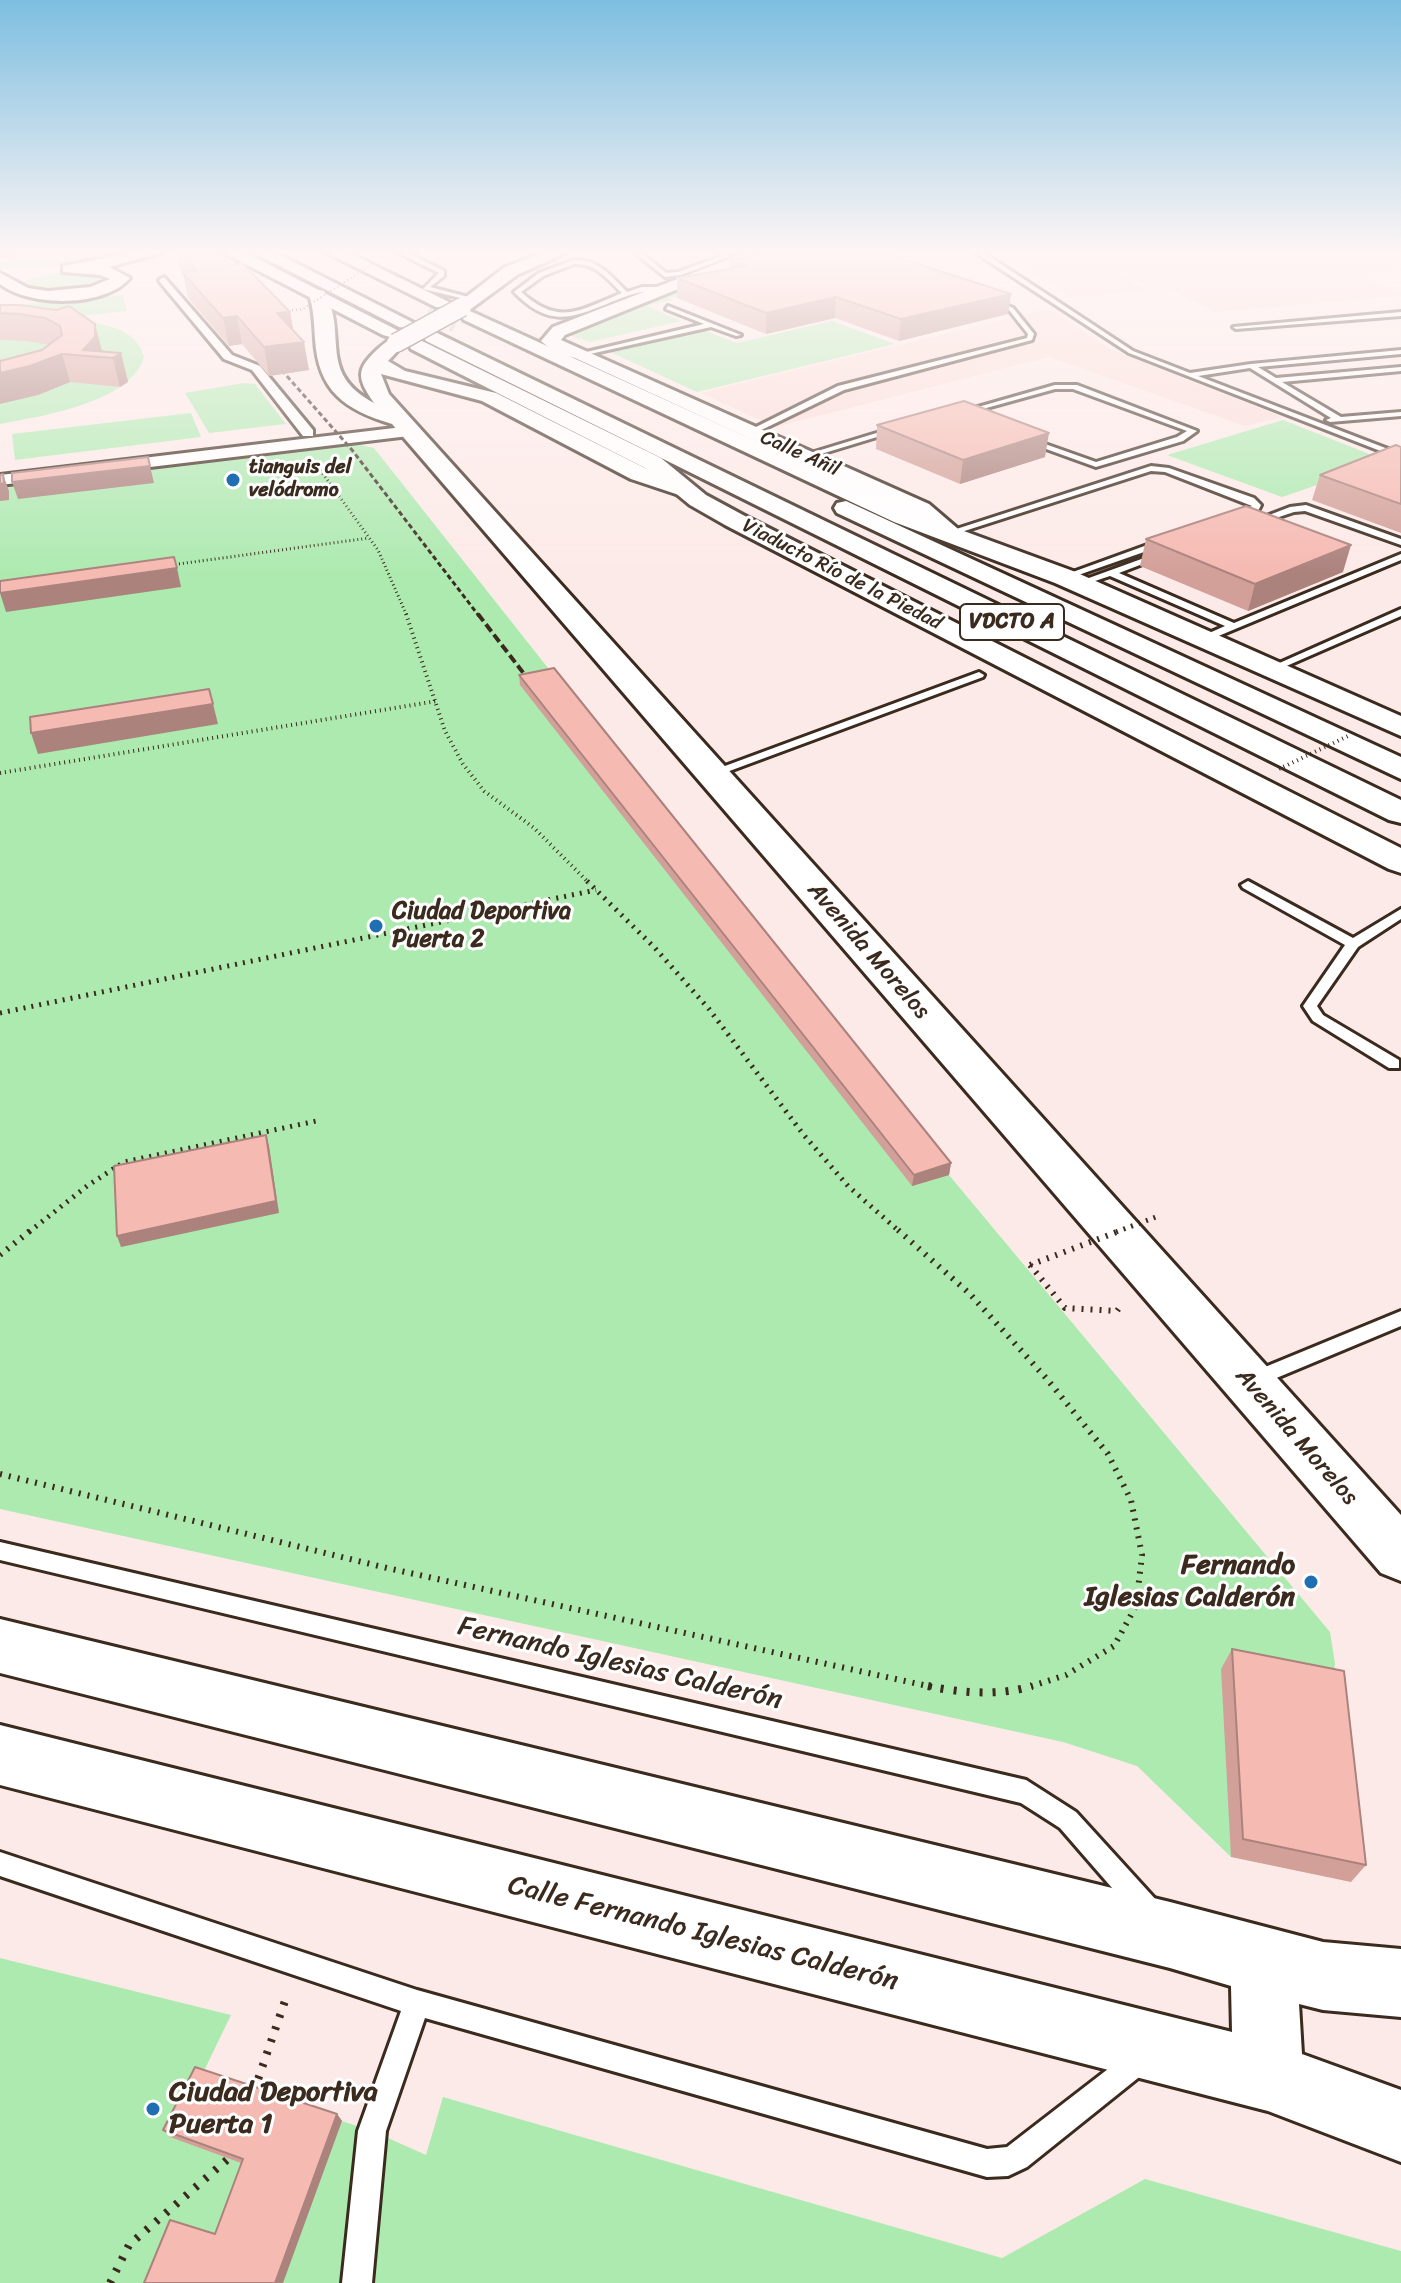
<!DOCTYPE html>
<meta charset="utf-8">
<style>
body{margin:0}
canvas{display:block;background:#fceae8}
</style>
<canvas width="1401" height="2283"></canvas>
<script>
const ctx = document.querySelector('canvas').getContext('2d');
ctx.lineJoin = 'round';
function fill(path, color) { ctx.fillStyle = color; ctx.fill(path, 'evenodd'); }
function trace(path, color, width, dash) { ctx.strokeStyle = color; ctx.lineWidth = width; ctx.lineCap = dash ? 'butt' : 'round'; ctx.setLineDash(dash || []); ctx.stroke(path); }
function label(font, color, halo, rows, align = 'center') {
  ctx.font = font + ' Sriracha,sans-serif'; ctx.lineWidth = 6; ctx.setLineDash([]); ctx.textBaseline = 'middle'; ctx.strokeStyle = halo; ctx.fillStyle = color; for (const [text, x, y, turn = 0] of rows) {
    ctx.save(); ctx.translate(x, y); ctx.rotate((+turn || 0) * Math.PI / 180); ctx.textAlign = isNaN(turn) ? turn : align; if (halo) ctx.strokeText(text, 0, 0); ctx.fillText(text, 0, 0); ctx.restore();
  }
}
const built = new Path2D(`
 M998 253H1166L1176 258 1193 257 1189 253H1401V271L1361 275 1401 293V296L1215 312 1165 286 1150 287 1114 268 1145 291 1071 297Z
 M1048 309 1112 350 1282 417 1245 426 1049 357 775 427 701 393Z`);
const green = new Path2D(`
 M0 253H130C87 262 44 269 0 269Z
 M723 270 732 286 670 298 673 300 647 306 682 321 590 342 563 333Z
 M70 271H96L111 279C87 297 51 293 22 287L24 282 35 277Z
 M123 295 127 311 63 318C91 323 136 323 144 357 131 403 41 416 0 424V306Z
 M832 321 895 344 697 392 610 352 705 331 737 343Z
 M244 383 255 384 286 424 209 433 185 393Z
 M191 413 201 437 15 460 12 434Z
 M1283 420 1387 461 1282 497 1167 455Z
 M356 444 374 448 949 1175 1330 1632 1335 1664 1331 1691 1231 1857 1137 1766 1063 1742 0 1509V487Z
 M0 1958 231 2015 202 2075 372 2131 426 2155 443 2097 1002 2258 1145 2179 1401 2251V2283H0Z`);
const motorwayTunnel = new Path2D(`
 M428 311 456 324`);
const pathFar4 = new Path2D(`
 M318 467 378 550 407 616
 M171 565 369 538`);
const pathFar3 = new Path2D(`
 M406 614 445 731 463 764 484 791 534 828 589 883
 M0 773 437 701`);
const pathFar2 = new Path2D(`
 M587 881 654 947 709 1009 803 1134 848 1186 900 1232
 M0 1013 596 890
 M29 1232 87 1186 124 1162 321 1120`);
const pathFar1 = new Path2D(`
 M898 1230 970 1294 1046 1378 1108 1454 1131 1500 1142 1555 1136 1606 1114 1646 1066 1675 1026 1688
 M0 1255 31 1230
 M1030 1265 1065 1308 1117 1311 1122 1304
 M0 1474 387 1568 937 1688`);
const path = new Path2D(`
 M928 1686C960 1693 1001 1696 1032 1686
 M254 2091 287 1995
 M110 2283 129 2245 228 2159`);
const service = new Path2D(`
 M399 253H408L444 271V276L430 287 476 299 473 301 423 289 439 273Z
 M635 253H642L666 273 678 272 722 256 720 253H726L729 257 681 275 665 277Z
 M976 253H984L1133 351 1190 373 1251 364 1401 350V354L1258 367 1276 378 1401 367V371L1282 382 1341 417 1401 412V416L1330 422 1326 420 1331 418 1250 368 1198 376 1401 454V459L1129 353Z
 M574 260C598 259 611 276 627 292L642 287H673C660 292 644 290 630 295 583 311 556 336 514 292L539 273ZM574 264C596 263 607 279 622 293 580 310 560 327 521 292L543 276Z
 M988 297 1013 308 1034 334 1032 340 844 390 753 434 746 432 838 386 1027 338 1028 334 1009 310 988 299Z
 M668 306 741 335 736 336 711 327 581 356 578 354 704 324 666 309Z
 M1401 312V316L1236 329 1233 327Z
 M1055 385H1077L1197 431 1183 441 1096 467 1024 441 1031 439 1096 462 1177 437 1187 431 1073 389H1055L961 415 957 413Z
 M893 428 900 430 808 458 801 456Z
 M1151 466 1169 468 1254 498 1261 505 1258 511 1233 518V514L1252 506 1165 472 1151 471 952 535 944 533Z
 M1306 505 1401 539V545L1305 511 1294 512 1255 525 1251 522 1290 507Z
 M1161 540 1166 543 1164 545 1067 579 1059 577Z
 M1158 553 1166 555 1119 573 1234 623 1401 554V560L1204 642 1199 639 1200 637 1225 626 1110 576 1080 586 1075 583Z
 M1401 609V616L1275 671 1266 669Z
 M979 672 984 675 983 677 716 776H708L706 773Z
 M1248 881 1353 938 1401 909V919L1358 947 1317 1006 1323 1015 1399 1060V1068H1389L1313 1021 1303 1006 1345 945 1243 888 1241 885Z
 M1401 1311V1326L1262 1384 1255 1387 1248 1384 1246 1379 1248 1374Z
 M0 1542 1026 1780 1076 1812 1157 1901 1160 1910 1157 1919 1148 1922 1139 1919 1060 1828 1021 1803 0 1560Z
 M0 1852 417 1990 987 2149 1007 2147 1130 2052 1139 2048 1148 2052 1152 2061 1148 2070 1027 2167 1008 2176 987 2177 425 2018 386 2131 372 2283H342L358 2131 401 2011 0 1876Z`);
const pedestrian = new Path2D(`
 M164 277 232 355 260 366 313 430V436H303L252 370 224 359 160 282 159 280Z`);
const minor = new Path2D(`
 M411 426 419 431 417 435 0 485V475Z`);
const tertiary = new Path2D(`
 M130 253H161L109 267 130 278C104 308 30 307 0 284V273L28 288 48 291 90 287 110 279 100 275 63 272V266Z
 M745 253H767L565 335 561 340 929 504 957 528 961 533 957 538H941L913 514 575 358 554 352 541 341 553 327Z
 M0 1619 1170 1902 1323 1942 1401 1949V2017L1323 2010 1299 2004 1302 2054 1401 2090V2162L1268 2111 0 1785V1725L1232 2032 1231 1986 1170 1968 0 1673Z`);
const secondary = new Path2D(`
 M224 253H246L399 331 390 337 383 335Z
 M327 253H349L451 303 448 307H436Z
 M470 311 912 512 1073 571 1401 716V736L1055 583 894 522 464 320 461 316Z
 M418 339 661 458 706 495 743 515 1401 848V873L1389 869 725 525 690 505 645 468 411 349 409 345 411 341Z`);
const primary = new Path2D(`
 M542 253H566L517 275 468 311 462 312 453 307 505 267Z
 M318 290 324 291C349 334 316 372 374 403 356 377 356 369 379 348 388 341 391 336 403 339L405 343 388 361 405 371 496 393 647 469 690 484 694 489 690 494 682 496 631 479 482 401 381 374 389 394 1401 1515V1581L1381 1573 392 424C345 410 318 391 315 339 314 324 314 310 309 295Z`);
const motorway = new Path2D(`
 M254 253H276L414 323 405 328 399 327Z
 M433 331 1401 800V823L1389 820 426 341 424 337Z
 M846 501 1401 757V779L837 513 834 508 837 503Z`);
const railFar1 = new Path2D(`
 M271 358 352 450 479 616`);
const rail = new Path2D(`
 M478 614 538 692`);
const pathBridgeFar3 = new Path2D(`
 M284 311 303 309 374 263`);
const pathBridgeFar2 = new Path2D(`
 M1279 769 1348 736`);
const pathBridgeFar1 = new Path2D(`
 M1116 1232 1156 1217`);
const pathBridge = new Path2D(`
 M1030 1265 1122 1230`);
const primaryBridge = new Path2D(`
 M396 343 462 307`);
const wall = new Path2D(`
 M176 253H220L231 265 290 312 293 330 309 370 269 376 242 344 229 346 188 298 183 274 180 270Z
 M730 260 1011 294 1008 314 899 341 835 318 766 334 677 298V278L729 269Z
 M0 305 56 310 102 352 121 353 128 382 120 387 70 382 38 395 42 350 49 345 27 341 0 340Z
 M877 425 1045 457 960 484 876 449Z
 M1401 447V533L1312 500 1320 475Z
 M1146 539 1343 572 1248 611 1140 566Z
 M519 675 951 1163 949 1175 912 1186 520 685Z
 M1232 1649 1366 1865 1351 1882 1231 1857 1221 1669Z
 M337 2114 342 2121 215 2234 241 2163 170 2137 163 2130Z`);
const shadedWall = new Path2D(`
 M0 253H19V257L0 258Z
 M1011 294 1008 314 899 341 901 319Z
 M836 297 835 318 766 334V313Z
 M290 312 295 339 277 313Z
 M237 316 242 344 229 346 223 318Z
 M95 324 102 351 83 350Z
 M304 342 309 370 269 376 264 347Z
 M121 353 128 382 120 387 113 358Z
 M62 354 70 382 38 395 0 404V373Z
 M1049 433 1045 457 960 484 963 460Z
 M150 466 154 483 18 499 12 482Z
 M3 474 9 491V500L0 501V484Z
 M1351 545 1343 572 1248 611 1255 584Z
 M177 568 181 587 6 612 0 593Z
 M213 704 218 724 38 754 31 733Z
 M266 1135 269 1146 279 1213 121 1247 117 1236Z
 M951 1163 949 1175 912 1186 914 1175Z
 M337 2114 342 2121 283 2283H275Z`);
const building = new Path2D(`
 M181 253H220L231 265 242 263 290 312 277 313 304 342 264 347 237 316 223 318 182 272 197 271Z
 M766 253H884L1011 294 901 319 836 297 766 313 677 278 746 266 730 260Z
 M0 305H20L56 310 69 306 95 324V337L83 350 121 353 113 358 62 354 30 366 0 373V361L42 350 62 335 60 326 45 318 19 314 0 313Z
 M964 401 1049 433 963 460 877 425Z
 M1396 445 1401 447V504L1320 475Z
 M148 457 150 466 12 482V473Z
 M3 474 4 483 0 484V475Z
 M1246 506 1351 545 1255 584 1146 539Z
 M174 557 177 568 0 593V581Z
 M554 668 951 1163 914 1175 519 675Z
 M209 689 213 704 31 733 30 717Z
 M266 1135 276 1201 117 1236 114 1166Z
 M1232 1649 1344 1671 1366 1865 1243 1839Z
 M195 2067 337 2114 275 2283H144L170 2220 215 2234 243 2159 163 2130Z`);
const markers = [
 [233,480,8,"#1f6fb2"],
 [376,926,8,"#1f6fb2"],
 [1311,1582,8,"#1f6fb2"],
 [153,2109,8,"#1f6fb2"]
];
const farStreetnames = [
 ["Calle Añil",800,454,24],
 ["Viaducto Río de la Piedad",842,575,27]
];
const farPoinames = [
 ["tianguis del",249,468],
 ["velódromo",249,491]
];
const shields = [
 [1012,622,104]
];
const shieldNames = [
 ["VDCTO A",1012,622]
];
const poiNames = [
 ["Ciudad Deportiva",392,912],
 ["Puerta 2",392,940]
];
const streetNames = [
 ["Avenida Morelos",868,951,49],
 ["Avenida Morelos",1296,1437,49]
];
const nearPoinames = [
 ["Fernando",1295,1566],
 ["Iglesias Calderón",1295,1598],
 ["Ciudad Deportiva",169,2093,"left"],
 ["Puerta 1",169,2125,"left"]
];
const nearStreetnames = [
 ["Fernando Iglesias Calderón",620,1664,13],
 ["Calle Fernando Iglesias Calderón",703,1934,14]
];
fill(built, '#fadcd8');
fill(green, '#adeab0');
trace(motorwayTunnel, '#d5c4c0', 18, [18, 9]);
trace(service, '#3b2a1e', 6);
trace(pedestrian, '#3b2a1e', 6);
trace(minor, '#3b2a1e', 6);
trace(tertiary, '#3b2a1e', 6);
trace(secondary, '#3b2a1e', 6);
trace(primary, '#3b2a1e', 6);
trace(motorway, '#3b2a1e', 6);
trace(pathFar4, '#3b2a1e', 3, [1, 3]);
trace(pathFar3, '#3b2a1e', 4, [1, 4]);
trace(pathFar2, '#3b2a1e', 5, [2, 6]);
trace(pathFar1, '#3b2a1e', 6, [2, 7]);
trace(path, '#3b2a1e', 8, [3, 10]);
fill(service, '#fff');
fill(pedestrian, '#fff');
fill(minor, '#fff');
fill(tertiary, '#fff');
fill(secondary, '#fff');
fill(primary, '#fff');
fill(motorway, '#fff');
trace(railFar1, '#3b2a1e', 3, [5, 3]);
trace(rail, '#3b2a1e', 4, [9, 4]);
trace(primaryBridge, '#3b2a1e', 21, []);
trace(pathBridgeFar3, '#3b2a1e', 2, [1, 3]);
trace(pathBridgeFar2, '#3b2a1e', 4, [1, 4]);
trace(pathBridgeFar1, '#3b2a1e', 5, [2, 6]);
trace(pathBridge, '#3b2a1e', 6, [2, 7]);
trace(primaryBridge, '#fff', 18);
fill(wall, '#d3a099');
fill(shadedWall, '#ac827d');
fill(building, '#f5bab2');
trace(building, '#ac827d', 2);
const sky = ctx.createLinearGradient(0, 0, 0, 573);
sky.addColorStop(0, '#7dbee0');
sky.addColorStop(0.44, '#fef6f5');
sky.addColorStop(1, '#fef6f500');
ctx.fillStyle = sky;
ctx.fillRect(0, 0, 1401, 573);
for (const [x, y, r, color] of markers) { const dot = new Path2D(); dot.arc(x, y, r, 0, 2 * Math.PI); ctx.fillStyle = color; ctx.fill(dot); trace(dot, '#fff', 3); }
label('20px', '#3b2a1e', '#fff', farStreetnames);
label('bold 20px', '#3b2a1e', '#fff', farPoinames, 'left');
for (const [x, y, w] of shields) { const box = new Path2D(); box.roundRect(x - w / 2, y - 18, w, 36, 6); ctx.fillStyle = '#fff'; ctx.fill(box); trace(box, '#3b2a1e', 2); }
label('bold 22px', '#3b2a1e', null, shieldNames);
label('bold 24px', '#3b2a1e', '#fff', poiNames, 'left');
label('24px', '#3b2a1e', '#fff', streetNames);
label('bold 28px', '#3b2a1e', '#fff', nearPoinames, 'right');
label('28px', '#3b2a1e', '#fff', nearStreetnames);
</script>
